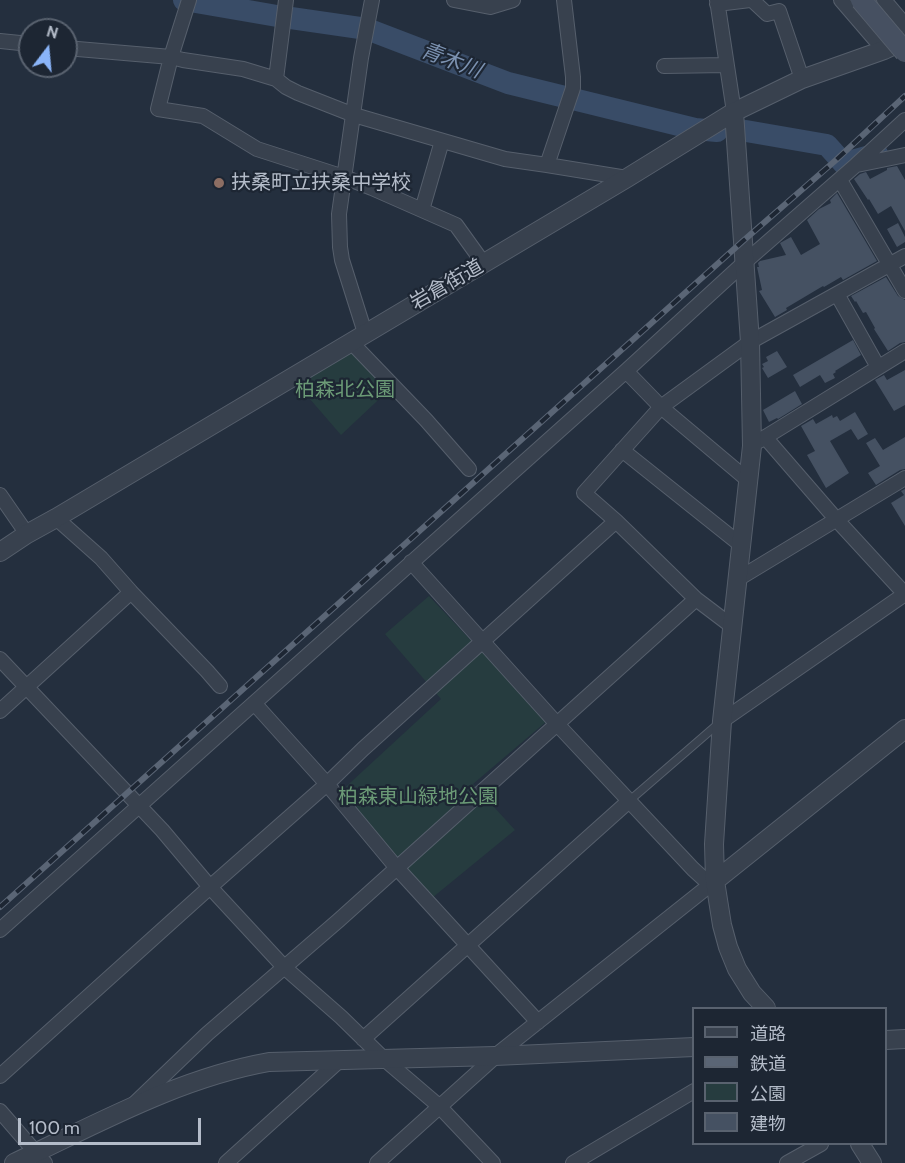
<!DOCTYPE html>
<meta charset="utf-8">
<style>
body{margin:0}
#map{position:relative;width:905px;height:1163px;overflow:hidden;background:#242f3e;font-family:Cabin,"Noto Sans JP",sans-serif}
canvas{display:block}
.legend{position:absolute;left:692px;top:1007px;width:195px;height:138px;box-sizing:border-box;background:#1d2633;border:2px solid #59626f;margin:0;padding:8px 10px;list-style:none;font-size:18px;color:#b4bcc9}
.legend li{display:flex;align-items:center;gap:12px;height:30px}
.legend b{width:30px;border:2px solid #59626f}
.north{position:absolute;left:18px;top:18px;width:60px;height:60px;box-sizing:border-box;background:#1d2633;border:2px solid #59626f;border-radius:50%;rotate:16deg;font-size:16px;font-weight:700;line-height:24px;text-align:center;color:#b4bcc9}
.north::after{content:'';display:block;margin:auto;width:21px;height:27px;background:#8ab4f8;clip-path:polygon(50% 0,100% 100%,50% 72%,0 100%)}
.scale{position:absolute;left:18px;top:1118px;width:183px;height:27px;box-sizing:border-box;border:3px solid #b4bcc9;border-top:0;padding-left:8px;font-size:18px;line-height:21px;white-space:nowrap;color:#b4bcc9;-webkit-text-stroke:4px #1d2633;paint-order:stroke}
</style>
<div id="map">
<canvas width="905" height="1163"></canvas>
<ul class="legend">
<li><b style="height:8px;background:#38414e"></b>道路</li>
<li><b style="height:8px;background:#5a6575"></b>鉄道</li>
<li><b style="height:16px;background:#263c3f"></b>公園</li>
<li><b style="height:16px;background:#455162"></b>建物</li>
</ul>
<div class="north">N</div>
<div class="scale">100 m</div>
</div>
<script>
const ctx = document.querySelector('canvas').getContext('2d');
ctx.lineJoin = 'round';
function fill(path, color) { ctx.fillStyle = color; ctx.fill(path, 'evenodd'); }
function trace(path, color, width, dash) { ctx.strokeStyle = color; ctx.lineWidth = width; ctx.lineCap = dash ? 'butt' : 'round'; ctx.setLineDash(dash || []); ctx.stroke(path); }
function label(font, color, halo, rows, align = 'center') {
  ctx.font = font + ' Cabin,"Noto Sans JP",sans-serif'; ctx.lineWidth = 4.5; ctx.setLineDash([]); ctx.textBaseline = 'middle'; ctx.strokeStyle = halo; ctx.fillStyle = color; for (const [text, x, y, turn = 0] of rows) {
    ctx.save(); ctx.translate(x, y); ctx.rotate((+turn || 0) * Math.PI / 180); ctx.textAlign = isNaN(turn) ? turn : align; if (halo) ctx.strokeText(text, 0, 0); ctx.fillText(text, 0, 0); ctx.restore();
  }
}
const green = new Path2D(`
 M351 349 391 388 341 435 296 383Z
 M429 596 547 721 473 784 515 830 432 898 338 794 441 699 385 634Z`);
const river = new Path2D(`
 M184 0 277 16 367 29 508 83 695 129 717 131
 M746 131 827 145 844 164 855 160 877 154`);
const building = new Path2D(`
 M897 166 905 180V231L891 206 878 214 869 199 868 200 854 179 860 174 866 172 870 179 887 170V168Z
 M837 193 877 261 843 280 841 277 824 287 823 286 786 308 787 310 775 317 759 291 762 290 757 267H759L758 263 760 261 786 255 780 243 791 237 801 255 820 244 807 220 819 209 831 203 830 200Z
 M898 223 905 237V242L897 247 887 229Z
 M886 277 898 296 905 300V342L900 343 888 351 874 329 875 328 866 312 863 313 856 301 855 302 851 296Z
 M853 340 861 355 835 371 836 372 833 374 835 378 825 383 820 375 800 387 793 375Z
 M777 351 787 367 768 378 762 368 764 367 762 364 768 361 766 357Z
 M905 370V405L894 411 875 380 884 375 887 380Z
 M795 391 802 404 778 419 777 418 769 422 763 410Z
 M855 412 868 434 858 440 851 429 830 441 849 473 826 488 807 455 815 451 801 426 813 419 816 424 832 415 833 418 837 416 840 421Z
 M905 437V469L900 470 876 485 868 473 880 466 866 443 875 438 883 450Z
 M905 489V526L891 503 904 495 901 491Z`);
const service = new Path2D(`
 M629 801 718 724`);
const minor = new Path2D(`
 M189 0 171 57 158 109 203 116 257 149 344 177 372 188 456 225 484 264
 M454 0 490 7 513 0
 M564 0 573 77V88L547 165 627 178
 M717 0 734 112
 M752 0 767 14 779 11 802 79
 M841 0 884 50
 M884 0 905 25
 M717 4 750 0
 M0 41 30 44
 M66 48 171 57 183 60 243 69 276 79 286 87 298 93 354 115 505 159 547 165
 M664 66 726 65
 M276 79 286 0
 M857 165 905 155
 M840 180 905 291
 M422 210 442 141
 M837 294 878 367
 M365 333 342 260 340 247 339 214 361 58 372 0
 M351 342 426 420 469 469
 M626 371 661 407 749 481
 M765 437 836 519 905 594
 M759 441 905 351
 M622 450 741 545
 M0 495 27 534
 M56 518 101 558 131 592 207 671 220 686
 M616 521 584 493 661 407 750 342 905 256
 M411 562 557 724 693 869 704 879 715 881
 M738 579 905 478
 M0 659 162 830 210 887 284 967 341 1017 384 1059 439 1106 493 1163
 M254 703 327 784 396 867 538 1022
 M0 711 131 592
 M722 721 905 594
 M0 930 626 371 745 262 856 165 905 120
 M363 1039 629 801
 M495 1056 715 881
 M0 1076 210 887 327 784 363 749 616 521 696 599 733 627
 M135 1103 207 1034 339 920 696 599
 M0 1111 45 1163
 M226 1163 340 1060
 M377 1163 497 1055
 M573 1163 694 1091
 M787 1163 821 1144`);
const tertiary = new Path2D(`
 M734 112 750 342 752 446 722 721 714 844 715 881 722 925 728 947 737 969 752 993 766 1008
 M0 552 27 534 56 518 627 178 734 112 802 79 884 50 905 40
 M715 881 905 729
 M886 1040 905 1039
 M860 1144 872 1163
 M14 1163C97 1124 179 1078 269 1062L495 1056 694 1047`);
const rail = new Path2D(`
 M0 907 743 241 836 160 905 96`);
const secondaryBridge = new Path2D(`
 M861 0 905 52`);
const markers = [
 [219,183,6,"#8d6e63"]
];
const poiNames = [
 ["扶桑町立扶桑中学校",231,183]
];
const streetNames = [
 ["岩倉街道",447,285,-30]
];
const parkNames = [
 ["柏森北公園",345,390],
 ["柏森東山緑地公園",418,797]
];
const waterNames = [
 ["青木川",451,61,21]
];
fill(green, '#263c3f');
trace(river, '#394c67', 22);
fill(building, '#455162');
trace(service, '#565f6c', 9);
trace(minor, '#565f6c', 16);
trace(tertiary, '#565f6c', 20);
trace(service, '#38414e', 7);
trace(minor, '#38414e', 14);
trace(tertiary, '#38414e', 18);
trace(rail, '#5a6575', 6);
trace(rail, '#1d2633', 4, [11]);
trace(secondaryBridge, '#565f6c', 22, []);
trace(secondaryBridge, '#465061', 20);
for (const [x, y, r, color] of markers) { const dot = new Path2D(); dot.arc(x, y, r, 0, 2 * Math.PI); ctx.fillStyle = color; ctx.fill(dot); trace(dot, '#1d2633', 2); }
label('20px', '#b4bcc9', '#1d2633', poiNames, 'left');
label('20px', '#b4bcc9', '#1d2633', streetNames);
label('20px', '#6b9a76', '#1d2633', parkNames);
label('italic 21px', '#7c92b1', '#1d2633', waterNames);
</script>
